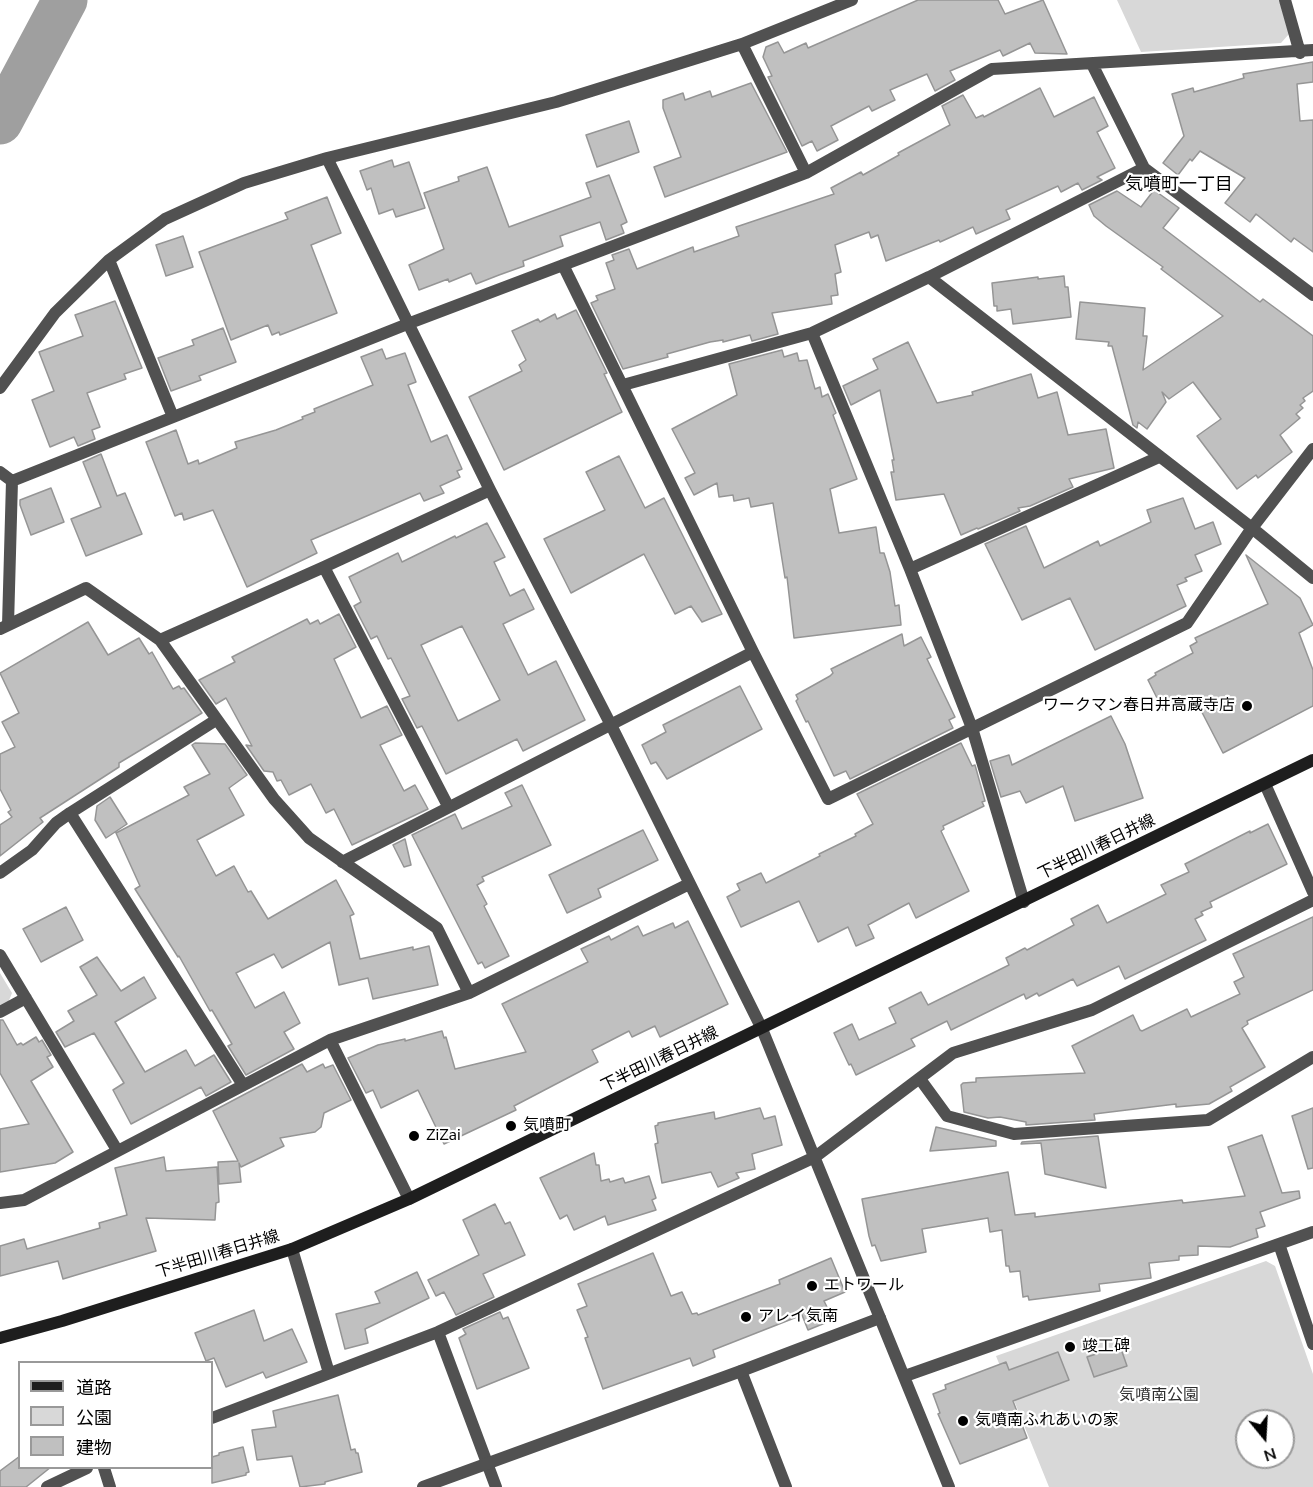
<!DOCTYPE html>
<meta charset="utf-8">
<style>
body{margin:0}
#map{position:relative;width:1313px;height:1487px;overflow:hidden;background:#fff;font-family:"Nunito Sans","Noto Sans JP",sans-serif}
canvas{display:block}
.legend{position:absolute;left:18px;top:1361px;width:195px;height:108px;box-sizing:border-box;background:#fff;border:2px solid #999;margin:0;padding:8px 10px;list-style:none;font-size:18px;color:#000}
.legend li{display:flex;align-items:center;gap:12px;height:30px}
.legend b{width:30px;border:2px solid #999}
.north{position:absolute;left:1235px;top:1409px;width:60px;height:60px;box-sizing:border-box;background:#fff;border:2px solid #999;border-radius:50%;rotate:162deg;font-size:16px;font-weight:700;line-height:24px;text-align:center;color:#000}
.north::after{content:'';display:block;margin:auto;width:21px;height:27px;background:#000;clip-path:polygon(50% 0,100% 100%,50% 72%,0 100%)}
</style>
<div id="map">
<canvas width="1313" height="1487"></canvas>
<ul class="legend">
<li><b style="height:8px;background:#1e1e1e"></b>道路</li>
<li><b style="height:16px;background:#d8d8d8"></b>公園</li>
<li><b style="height:16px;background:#c0c0c0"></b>建物</li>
</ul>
<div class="north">N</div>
</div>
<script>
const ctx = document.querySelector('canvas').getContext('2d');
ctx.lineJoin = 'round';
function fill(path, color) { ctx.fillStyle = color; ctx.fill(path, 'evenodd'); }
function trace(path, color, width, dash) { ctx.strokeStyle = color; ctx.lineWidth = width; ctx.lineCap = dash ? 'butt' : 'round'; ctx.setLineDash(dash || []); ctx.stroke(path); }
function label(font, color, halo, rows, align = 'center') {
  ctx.font = font + ' "Nunito Sans","Noto Sans JP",sans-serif'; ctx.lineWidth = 4.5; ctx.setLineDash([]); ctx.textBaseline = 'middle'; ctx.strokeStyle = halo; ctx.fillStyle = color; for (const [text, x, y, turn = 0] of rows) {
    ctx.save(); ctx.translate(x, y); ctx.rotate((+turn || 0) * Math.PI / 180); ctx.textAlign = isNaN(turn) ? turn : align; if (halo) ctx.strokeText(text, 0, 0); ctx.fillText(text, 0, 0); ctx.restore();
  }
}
const green = new Path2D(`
 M1117 0H1279L1289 34 1281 43 1141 52Z
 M0 973 12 993 8 1003 0 1007Z
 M1266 1261 1275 1266 1313 1374V1487H1049L996 1356ZM1247 1421H1283V1457H1247Z`);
const river = new Path2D(`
 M0 122 65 0`);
const building = new Path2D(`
 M918 0H998L1005 14 1043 0 1067 54 1035 53 1030 43 1003 56 1000 50 950 71 955 80 935 91 927 74 890 90 895 100 872 111 869 106 831 126 838 140 817 151 812 141 802 146 768 77 772 76 763 57 766 47 778 42 784 53 806 43 808 48Z
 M1313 62V82L1297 84 1300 121 1313 120V252L1294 238 1291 242 1256 214 1250 222 1225 203 1245 178 1200 151 1192 161 1190 159 1178 175 1163 163 1184 136 1172 94 1193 88 1194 92 1244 78 1243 74Z
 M751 83 787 152 665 197 654 167 681 157 663 108V100L683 93 685 100 710 91 712 97Z
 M1040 88 1054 117 1094 97 1108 126 1097 132 1115 168 1097 177 1102 180 1082 190 1078 183 1061 192 1058 186 1006 210 1010 219 976 234 973 227 940 242 939 240 886 261 878 235 871 238 869 232 835 245 841 272 835 274 838 295 831 296 832 304 772 313 778 334 752 341 750 335 723 342V340L710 342 667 354 668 357 623 369 591 303 598 300 596 296 615 289 606 263 614 260 612 255 629 249 637 269 693 247 694 252 739 236 736 227 834 194 831 188 861 172 863 175 899 155 898 153 950 125 942 106 963 95 976 118 983 115 984 117Z
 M629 121 639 152 597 167 586 135Z
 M392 160 394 167 409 162 425 208 396 217 393 209 379 214 371 188 367 190 360 171Z
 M487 167 509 227 591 197 586 183 609 175 627 222 621 225 624 233 606 240 600 222 560 236 563 246 523 261 524 266 499 275 476 284 471 273 449 282 448 279 419 290 409 265 444 249 424 193 459 181 458 177Z
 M1154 190 1179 208 1163 228 1260 302 1263 299 1313 336V391L1303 398 1305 401 1300 405 1303 408 1296 414 1300 418 1280 435 1292 452 1258 478 1256 475 1237 489 1197 436 1221 419 1193 382 1169 399 1162 392 1166 402 1147 429 1138 422 1137 428 1133 425 1112 346H1108L1109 342 1076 339 1080 302 1145 308 1143 336H1147L1143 370 1223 316 1161 269 1163 267 1106 226 1094 216 1089 205 1117 191 1141 207Z
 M327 197 341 233 311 245 337 313 280 335 279 332 272 335 268 325 231 340 199 252 288 219 285 213Z
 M183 236 193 267 166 276 156 245Z
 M1064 276 1065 287H1068L1071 317 1013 324 1011 309 997 311V306H994L992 283 1038 277V279Z
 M115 301 142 368 124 374 126 379 87 393 100 427 92 430 95 439 78 446 74 437 50 447 32 400 54 391 39 352 83 336 75 315Z
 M576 310 607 373 604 374 622 412 504 470 469 397 522 371 519 365 526 360 512 331 538 319 540 322 555 314 557 319Z
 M223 328 236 362 199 376 201 380 171 391 158 358 194 345 192 340Z
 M908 342 937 403 973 395 972 392 1031 374 1038 398 1057 392 1068 435 1106 429 1114 468 1069 479 1073 487 1030 506 1018 508 1020 511 978 529 977 528 961 535 944 494 896 500 891 472H894L892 460H894L880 390 851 405 843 386 878 369 873 359Z
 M382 349 386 359 405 353 416 382 408 385 431 442 447 435 462 469 457 471 460 477 440 486 444 493 424 501 420 493 311 540 317 553 247 587 213 510 184 520 182 513 175 516 146 442 176 430 188 464 198 460 199 464 237 448 235 442 276 430 303 419 302 417 315 412 314 409 373 385 361 357Z
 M782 350 784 357 797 353 799 361 807 360 815 389 820 387 822 397 828 394 836 413 833 415 857 479 830 489 839 533 876 527 880 553H884L890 572 895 606 899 605 901 625 794 638 787 577 785 578 773 503 751 507 749 498 734 501 733 495 719 497 717 483 694 495 685 478 695 473 672 429 737 395 729 364Z
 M101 454 117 496 125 493 142 534 86 556 71 519 101 507 83 462Z
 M619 456 645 508 664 498 722 614 702 622 691 606 675 614 644 554 571 593 544 539 605 510 586 472Z
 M51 488 64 522 31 535 20 505V500Z
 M1183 498 1195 529 1213 522 1221 544 1195 555 1202 571 1185 578 1187 581 1177 585 1186 606 1095 650 1070 598 1022 620 985 544 1026 526 1044 568 1098 541 1100 546 1151 522 1147 510Z
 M487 523 505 557 494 562 510 596 524 589 534 609 503 624 528 675 556 661 585 720 523 751 517 739 446 774 422 726 417 728 402 699 410 696 391 658 388 659 377 636 371 639 354 606 361 602 349 577 398 553 402 562 455 536 456 538ZM462 626 500 700 458 721 421 645Z
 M1246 555 1300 598 1313 625 1299 633 1313 670V706L1223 753 1193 695 1163 710 1148 680 1156 675 1155 673 1193 653 1190 646 1197 642 1195 638 1268 604Z
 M339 614 356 647 334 659 361 718 387 706 402 735 380 745 404 791 415 785 428 809 352 845 334 809 326 813 311 784 289 795 281 780 277 781 273 772 264 771 246 745 252 746 226 698 216 704 199 680 235 662 232 657 307 619 310 624 318 620 320 624Z
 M88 622 108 655 139 638 149 654 152 652 173 689 179 686 181 689 184 688 202 713 119 763V767L40 818 43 822 0 856V825L12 817 8 812 11 810 0 789V754L15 747 2 722 19 713 0 673Z
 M902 634 904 646 921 637 931 657 927 659 955 717 949 720 953 728 850 779 846 771 834 776 808 721 806 722 796 701 798 699 796 695 830 676 833 673 831 669Z
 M740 686 762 729 667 779 656 762 651 764 642 745 666 732 663 725Z
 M1111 716 1125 744 1143 798 1075 821 1063 786 1026 803 1020 791 1001 797 990 761 1009 755 1012 765Z
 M195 743 225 744 247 775 229 788 244 815 197 840 216 876 234 866 248 892 251 891 268 919 336 880 354 914 350 916 360 959 413 947V950L429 946 438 985 373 999 368 978 339 985 330 942 282 968 274 954 236 973 255 1008 284 992 300 1023 284 1032 294 1049 246 1075 228 1046 232 1044 212 1010 210 1011 179 956 178 957 135 889 140 886 116 833 189 795 184 787 210 774 192 745Z
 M961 743 972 766 975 765 985 801 982 802 984 806 943 826 944 829 941 831 969 891 916 918 909 903 868 925 874 938 856 946 848 927 818 942 799 901 741 927 727 897 740 890 737 884 761 873 766 883 820 856 819 854 856 836 855 834 873 824 857 794Z
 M522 785 551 845 482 877 484 881 477 885 487 904 484 906 509 956 485 968 482 962 478 964 412 835 455 814 462 829 512 806 505 793Z
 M110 797 127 824 106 838 95 820 97 806Z
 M1268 824 1287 864 1210 902 1212 907 1201 912 1203 915 1195 919 1206 940 1125 979 1119 966 1077 986 1073 979 1039 996 1037 993 1026 999 1024 994 951 1030 947 1021 911 1039 915 1046 856 1075 851 1064 849 1065 834 1033 852 1024 859 1040 896 1023 889 1008 921 992 928 1005 1009 965 1006 958 1025 948 1027 950 1074 925 1071 919 1098 905 1107 923 1166 894 1161 885 1189 872 1185 864 1250 831V833Z
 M643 830 658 860 598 889 601 897 567 913 549 875Z
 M405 839 411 865 404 867 393 845Z
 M66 907 83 940 41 962 23 929Z
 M1313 917V990L1247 1021 1248 1024 1242 1028 1265 1067 1230 1087 1232 1091 1209 1104 1176 1107V1104L1094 1114 1095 1120 1026 1125V1122L1000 1117 988 1118 964 1112 961 1085 963 1083 976 1082V1078L1085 1073 1072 1046 1133 1015 1140 1030 1142 1031 1187 1009 1191 1017 1240 994 1234 982 1244 977 1233 954Z
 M688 921 728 1004 660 1037 655 1026 632 1037 629 1031 592 1050 598 1062 514 1106 516 1110 444 1144 418 1090 381 1108 373 1090 366 1093 348 1058 378 1045 405 1039V1041L442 1031 444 1038 446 1037 455 1069 526 1052 502 1004 588 962 581 949 609 936 611 940 638 926 643 936 673 923 675 928Z
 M97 957 121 991 144 977 156 998 115 1022 145 1072 186 1050 195 1066 214 1055 231 1082 206 1096 201 1087 131 1124 113 1090 124 1083 94 1033 65 1047 56 1032 74 1021 68 1011 97 995 80 967Z
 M0 1020H3L17 1045 21 1043 23 1045 36 1037 39 1042 42 1040 51 1055 47 1057 53 1067 31 1081 73 1152 55 1163 0 1172V1129L29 1124 0 1073Z
 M302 1064 307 1072 323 1064 325 1068 333 1065 351 1100 324 1113 321 1127 315 1132 280 1138 284 1146 241 1167 239 1163 241 1182 219 1184 218 1162 238 1161 213 1111Z
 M760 1108 764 1119 775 1116 782 1145 752 1154 755 1169 736 1173 739 1178 718 1187 711 1172 662 1183 655 1144 658 1143 655 1126 658 1125V1123L714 1112 715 1119Z
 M1313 1108V1168L1308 1169 1292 1116Z
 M936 1127 996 1141V1146L930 1151Z
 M1262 1135 1282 1193 1299 1191 1300 1198 1260 1212 1265 1226 1256 1229 1258 1237 1230 1247 1198 1246V1255L1179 1256V1260L1149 1263 1151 1278 1099 1284 1100 1291 1029 1300 1028 1296 1023 1297 1020 1271 1010 1272 1009 1266H1006L1002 1230 990 1232 988 1218 922 1229 926 1252 881 1261 875 1245 872 1246 869 1236 862 1199 1008 1172 1015 1215 1035 1213V1217L1182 1200 1183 1203 1245 1196 1228 1147Z
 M1098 1136 1106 1188 1045 1174 1041 1143 1021 1144 1022 1142Z
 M594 1153 596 1165H599L601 1181 609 1179 610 1182 623 1178 625 1183 649 1176 656 1198 652 1200 656 1210 608 1225 605 1216 574 1230 567 1215 560 1219 540 1178Z
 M164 1157 166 1171 217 1167 219 1202 216 1203 215 1220 146 1218 156 1251 63 1279 58 1261 0 1276V1246L24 1239 27 1249 100 1228 99 1223 127 1215 115 1168Z
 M495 1204 505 1224 510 1222 525 1255 483 1274 494 1297 456 1315 444 1292 436 1296 428 1280 479 1255 463 1220Z
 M653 1253 671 1296 682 1292 692 1314 697 1313 698 1315 780 1284 779 1280 831 1258 845 1292 824 1301 827 1307 820 1310 825 1323 808 1330 802 1315 713 1350 715 1357 693 1366 690 1358 603 1389 585 1338 588 1337 577 1310 587 1306 578 1284Z
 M417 1272 429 1298 365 1329 368 1343 345 1349 336 1314 380 1303 375 1292Z
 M254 1310 264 1341 292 1329 307 1362 266 1378 263 1372 226 1387 214 1358 206 1361 195 1333Z
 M500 1312 503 1319 508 1317 529 1368 477 1389 459 1338 466 1334 463 1329Z
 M1120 1346 1127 1366 1094 1377 1087 1357Z
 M1058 1352 1069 1380 1013 1401 1027 1438 960 1464 938 1414 940 1413 933 1394 946 1389 945 1385 1006 1362 1009 1370Z
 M338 1395 351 1450 355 1449 356 1453H358L362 1472 325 1482V1484L300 1487 292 1456 257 1460 252 1430 276 1427 273 1411Z
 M243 1447 249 1472 246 1473V1475L212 1483V1457L219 1455V1453Z
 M20 1456V1467H51L26 1487H0V1471Z`);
const minor = new Path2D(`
 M1285 0 1300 53
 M742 44 806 173
 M1092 64 1144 168 1313 295
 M327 158 490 490 611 725 762 1029 949 1487
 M109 260 173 417
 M563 265 753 652 828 799 1187 623 1252 528 929 277
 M812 333 910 569 972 728 1024 902
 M623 385 812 333 929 277 1144 168
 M0 388 55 313 109 260 165 219 244 183 327 158 556 102 742 44 852 0
 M0 472 12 481
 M324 567 448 806
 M910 569 1159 457
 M8 625 12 481 410 323 806 173 992 69 1313 50
 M0 629 86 588 160 640 274 799 309 838 437 928 469 993
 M160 640 324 567 490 490
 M216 720 70 813 243 1085
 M1265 784 1313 892
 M342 862 753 652
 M0 873 32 850 56 823 70 813
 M0 955 117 1150
 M0 1012 26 998
 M330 1040 409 1199
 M920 1079 947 1116 1014 1134 1208 1120 1313 1057
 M0 1203 24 1200 330 1040 469 993 689 884
 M1279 1244 1313 1344
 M292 1249 329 1373
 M438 1332 496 1487
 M741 1371 786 1487
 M905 1376 1313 1232
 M212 1418 438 1332 815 1157 953 1053 1092 1010 1313 900
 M104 1468 110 1487
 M47 1487 87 1468`);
const tertiary = new Path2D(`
 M1313 449 1252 528 1313 578
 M423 1487 741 1371 880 1318`);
const secondary = new Path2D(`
 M0 1338 62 1321 292 1249 409 1199 1313 760`);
const markers = [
 [1247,706,6,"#000"],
 [511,1126,6,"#000"],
 [414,1136,6,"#000"],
 [812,1286,6,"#000"],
 [746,1317,6,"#000"],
 [1070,1347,6,"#000"],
 [963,1421,6,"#000"]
];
const poiNames = [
 ["ワークマン春日井高蔵寺店",1235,706,"right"],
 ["気噴町",523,1126],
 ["ZiZai",426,1136],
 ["エトワール",824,1286],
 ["アレイ気南",758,1317],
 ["竣工碑",1082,1347],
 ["気噴南ふれあいの家",975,1421]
];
const streetNames = [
 ["下半田川春日井線",1097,848,-26],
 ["下半田川春日井線",660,1060,-26],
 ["下半田川春日井線",218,1255,-17]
];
const parkNames = [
 ["気噴南公園",1159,1396]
];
const neighbourhoodNames = [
 ["気噴町一丁目",1179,186]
];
fill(green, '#d8d8d8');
trace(river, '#9f9f9f', 45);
fill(building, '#c0c0c0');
trace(building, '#959595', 1.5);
trace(minor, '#515151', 12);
trace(tertiary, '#515151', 12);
trace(secondary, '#1e1e1e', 12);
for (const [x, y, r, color] of markers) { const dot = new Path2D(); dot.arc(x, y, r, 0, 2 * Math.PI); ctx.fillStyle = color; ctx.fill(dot); trace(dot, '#fff', 2); }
label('16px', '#000', '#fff', poiNames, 'left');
label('16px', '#000', '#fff', streetNames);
label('16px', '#2f2f2f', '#fff', parkNames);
label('18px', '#000', '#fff', neighbourhoodNames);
</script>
